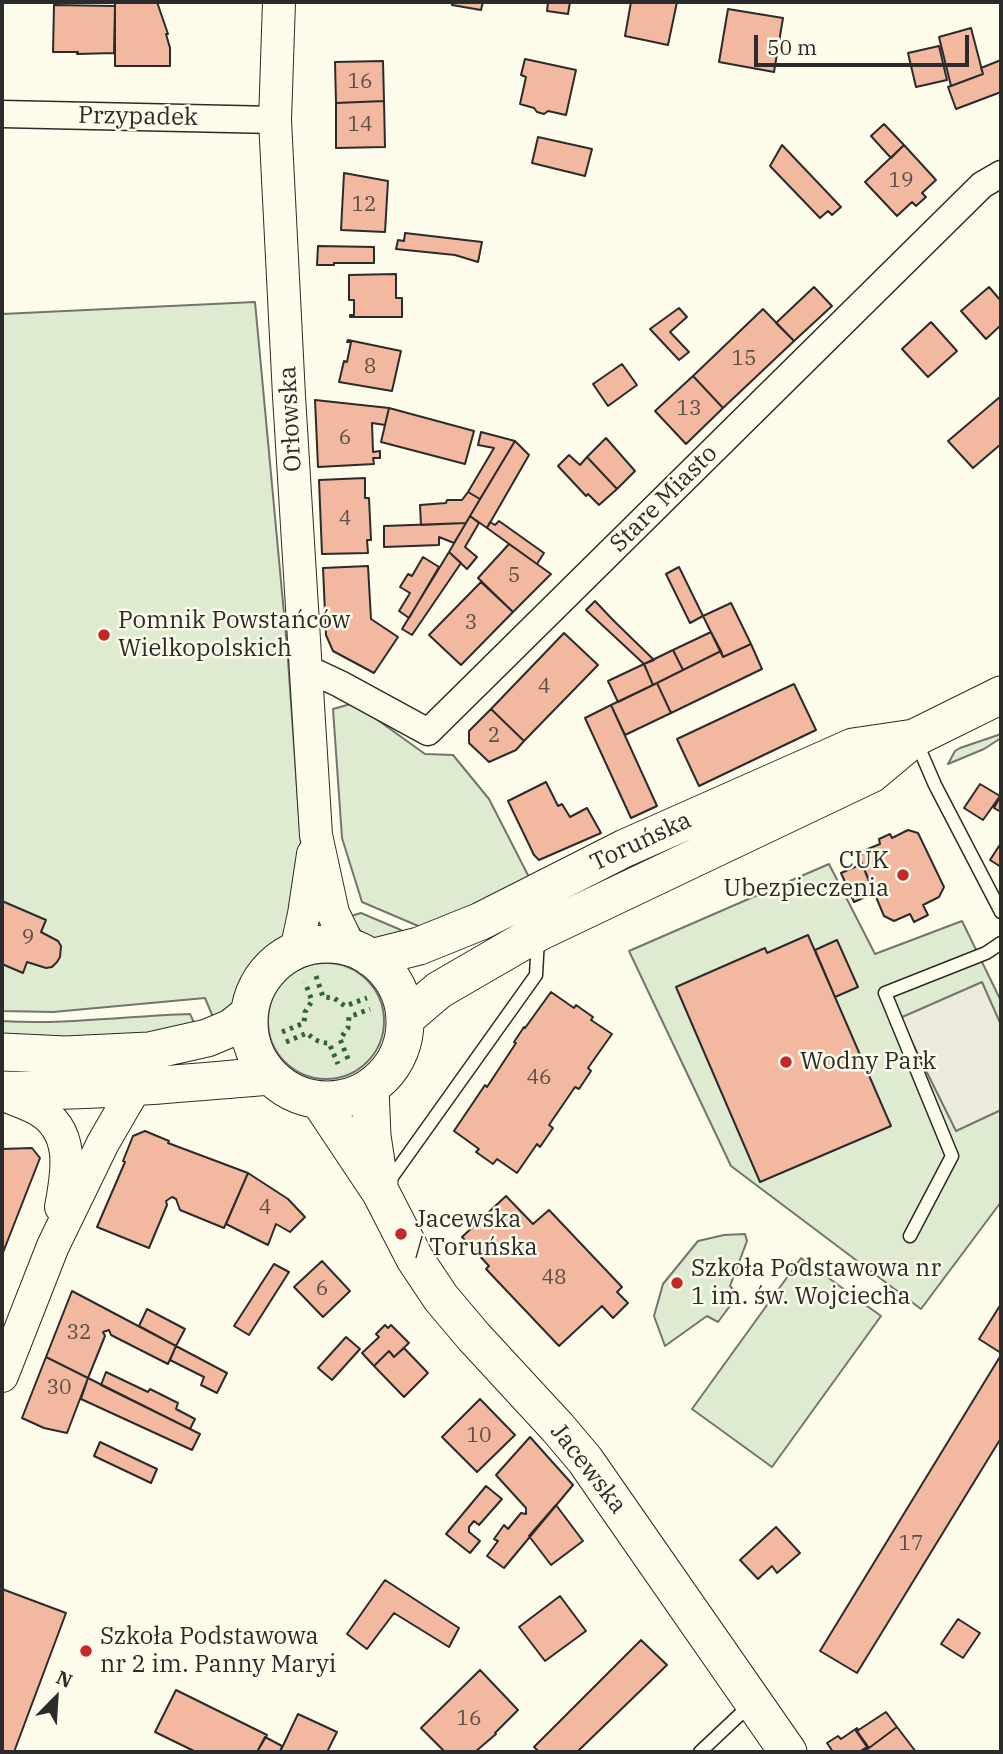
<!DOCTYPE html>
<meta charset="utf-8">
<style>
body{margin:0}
#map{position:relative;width:1003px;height:1754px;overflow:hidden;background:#fdfbea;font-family:"IBM Plex Serif",serif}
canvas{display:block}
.frame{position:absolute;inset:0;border:4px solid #2b2b2b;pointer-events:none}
.north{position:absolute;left:21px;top:1663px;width:70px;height:70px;-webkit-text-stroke:5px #fdfbea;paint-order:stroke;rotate:24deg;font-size:19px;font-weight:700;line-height:28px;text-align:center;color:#2b2b2b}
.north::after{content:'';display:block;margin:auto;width:24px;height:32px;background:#2b2b2b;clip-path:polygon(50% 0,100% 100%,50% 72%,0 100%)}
.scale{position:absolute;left:754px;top:35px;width:215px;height:32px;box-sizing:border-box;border:4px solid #2b2b2b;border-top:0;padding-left:9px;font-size:21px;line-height:24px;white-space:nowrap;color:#2b2b2b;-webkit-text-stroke:5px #fdfbea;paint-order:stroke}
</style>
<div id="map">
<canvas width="1003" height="1754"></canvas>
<div class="frame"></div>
<div class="north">N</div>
<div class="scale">50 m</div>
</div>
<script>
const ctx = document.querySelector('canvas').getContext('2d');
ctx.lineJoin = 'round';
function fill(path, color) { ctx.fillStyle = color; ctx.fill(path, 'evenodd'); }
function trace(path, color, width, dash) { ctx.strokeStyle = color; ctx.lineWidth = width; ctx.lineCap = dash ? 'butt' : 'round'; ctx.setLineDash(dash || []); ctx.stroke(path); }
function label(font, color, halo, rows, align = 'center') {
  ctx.font = font + ' "IBM Plex Serif",serif'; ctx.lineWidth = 5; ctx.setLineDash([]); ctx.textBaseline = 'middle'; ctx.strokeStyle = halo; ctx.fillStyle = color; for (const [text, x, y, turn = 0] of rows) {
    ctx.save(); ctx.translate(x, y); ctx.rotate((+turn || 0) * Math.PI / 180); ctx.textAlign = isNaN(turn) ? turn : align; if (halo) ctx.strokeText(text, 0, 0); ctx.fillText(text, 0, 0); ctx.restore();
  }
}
const green = new Path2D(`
 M255 302 287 646 301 845 298 898 282 942 264 958 251 974 244 991 236 1005 215 1022 205 998 53 1012 2 1011V314Z
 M354 703 425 754 453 755 489 799 531 881 430 931 362 902 342 838 333 709Z
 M1001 734V738L984 749 948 764 955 751 960 748Z
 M829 864 875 954 962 921 1001 1001V1202L921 1309 731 1166 629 951Z
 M361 913 401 930 407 940C378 941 365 946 351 916Z
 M268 1021a58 58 0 1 1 116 0a58 58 0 1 1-116 0Z
 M190 1014 197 1029 158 1041 2 1034V1021C65 1025 127 1016 190 1014Z
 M745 1234 747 1241 730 1286 738 1295 718 1322 707 1316 665 1346 654 1316 663 1284 698 1241 724 1235Z
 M801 1258 881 1316 772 1467 692 1409Z`);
const parking = new Path2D(`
 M982 982 1001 1025V1110L956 1131 900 1018Z`);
const building = new Path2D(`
 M115 2H157L168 34H166L170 48V66H115Z
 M452 2H483L481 10 452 5Z
 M548 2H570L568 14 547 11Z
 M631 2H677L668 45 625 36Z
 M54 5 115 6 114 53 77 54 78 52H53Z
 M728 9 783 18 774 72 719 62Z
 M971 28 983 74 951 86 939 37Z
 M939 46 947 80 916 87 908 53Z
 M525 59 576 70 566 115 548 111 544 114 537 112 534 108 520 104 526 77 521 75Z
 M1001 60V92L956 109 948 87 983 74 981 68Z
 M383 61 384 101 336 103 335 62Z
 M384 101 385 147 336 148V103Z
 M884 124 904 145 891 158 871 136Z
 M538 137 592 149 585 176 532 163Z
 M782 145 841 207 832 215 828 211 820 218 770 166Z
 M904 145 936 180 922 193 926 197 916 206 912 202 897 216 865 182Z
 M344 173 388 181 385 232 341 230Z
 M405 233 482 242 478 262 455 255 396 249 398 240 404 241Z
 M318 246 374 247V263H334V265H317Z
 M396 274V298H402V317H350V315H354V300H349V275Z
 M814 287 832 306 794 341 776 323Z
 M989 287 1001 301V325L986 339 961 311Z
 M679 308 687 317 670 332 689 352 679 360 650 329Z
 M763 309 794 341 723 408 693 376Z
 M931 322 957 351 928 377 902 349Z
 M348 340 401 351 392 391 339 382 344 361 347 362 351 342H347Z
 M622 364 637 385 608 406 593 384Z
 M693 376 723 408 686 444 655 411Z
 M1001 396V444L973 468 948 441Z
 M315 400 389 408 385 425 372 423 373 452 380 451V458H373L374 464 318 467Z
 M389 408 474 431 465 464 381 442Z
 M481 432 515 441 480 499 468 492 494 448 478 445Z
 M606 438 635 471 617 489 587 457Z
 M515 441 529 455 487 528 470 516Z
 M569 455 580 465 587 457 617 489 599 505 588 494 586 496 558 466Z
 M365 478V498H369L371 540H367L368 553 322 554 319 480Z
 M468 492 480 499 466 523 421 525 420 505 446 503 447 500H462Z
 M470 516 479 523 465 547 477 557 467 569 449 552Z
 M499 521 544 553 537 564 487 528 490 522 495 525Z
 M466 523 454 543 439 537V545L384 547V526Z
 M509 544 551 574 513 612 478 578Z
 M449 552 461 563 412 635 402 629Z
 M423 557 439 567 409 618 399 611 410 593 400 587 408 574 412 576Z
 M368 566 371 619 398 637 374 673 333 651 326 635 323 568Z
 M679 567 703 616 690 623 666 574Z
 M481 582 513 612 461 665 429 635Z
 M595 601 613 620 654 660 644 664 586 610Z
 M731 603 751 644 723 657 703 616Z
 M711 632 721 651 683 670 673 650Z
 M564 633 598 665 524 741 491 709Z
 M751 644 762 669 671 713 657 683 721 651 723 657Z
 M673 650 683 670 653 685 644 664Z
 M644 664 653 685 618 702 608 681Z
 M657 683 671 713 625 735 611 705Z
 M794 684 816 730 699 786 677 739Z
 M611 705 657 806 631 818 585 718Z
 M491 709 524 741 516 750 489 762 469 743V731Z
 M546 782 558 806 562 804 570 817 587 808 601 833 539 860 534 855 508 801Z
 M980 784 1000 796 983 820 964 808Z
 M1000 797 1001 798V812L994 808Z
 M908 830 918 833 944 887 939 897 923 905 928 915 914 922 910 914 894 921 884 916 860 859 863 851 880 844 879 839 890 834 892 838Z
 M1001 843V867L990 860Z
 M862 864 874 893 854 902 841 873Z
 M2 901 46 920 41 932 58 941 61 946 60 957 57 962 52 967 46 968 27 962 23 973 2 964Z
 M808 935 891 1126 760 1182 676 987 765 948 767 953Z
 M837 940 858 987 835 997 815 950Z
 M551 992 574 1008 576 1005 593 1017 591 1020 612 1034 588 1068 591 1071 579 1089 575 1087 549 1125 553 1128 540 1147 537 1144 517 1173 497 1159 493 1164 476 1152 479 1149 454 1131 485 1085 487 1087 516 1043 514 1042 524 1027 525 1028Z
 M145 1131 169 1141 168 1143 248 1173 224 1228 180 1210 176 1199 172 1197 166 1201 167 1205 149 1248 97 1227 125 1162 123 1161 133 1136Z
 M32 1148 40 1158 2 1255V1149Z
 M248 1173 288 1199 305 1217 290 1232 276 1224 268 1245 226 1224Z
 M506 1196 533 1224 549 1210 622 1287 617 1292 628 1303 613 1318 602 1306 559 1346 486 1269 489 1266 462 1237Z
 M322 1261 350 1291 323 1317 294 1287Z
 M274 1264 289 1272 249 1335 234 1326Z
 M72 1291 176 1346 168 1364 111 1335 109 1330 103 1332 105 1336 88 1378 46 1357Z
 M1001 1304V1353L979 1339Z
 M147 1309 185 1329 176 1346 139 1326Z
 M385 1325 388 1328 391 1325 409 1343 394 1357 389 1351 374 1366 362 1353 379 1337 376 1334Z
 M346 1337 360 1349 332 1380 318 1368Z
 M176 1346 227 1373 217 1393 201 1385 204 1377 170 1360Z
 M404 1348 428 1373 404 1397 374 1366 389 1351 394 1357Z
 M1001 1355V1438L857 1673 820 1651Z
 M46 1357 88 1378 67 1433 44 1428 22 1418Z
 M106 1372 148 1392 150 1389 178 1403 176 1409 195 1419 190 1429 101 1385Z
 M88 1378 200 1434 192 1450 81 1399Z
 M480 1399 515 1435 477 1472 442 1437Z
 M530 1437 573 1485 504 1568 487 1556 498 1541 494 1539 504 1525 508 1529 521 1513 526 1514V1508L496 1475Z
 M100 1442 157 1469 151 1483 94 1456Z
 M486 1486 502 1499 479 1525 474 1521 469 1527V1532L480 1541 470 1553 446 1534Z
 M556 1505 583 1541 551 1565 529 1536Z
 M776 1527 800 1553 777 1573 772 1566 758 1579 740 1560Z
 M385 1580 459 1628 449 1647 394 1613 367 1649 347 1634Z
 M2 1589 66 1613 14 1752H2Z
 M560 1596 586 1631 545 1661 519 1627Z
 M958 1619 980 1633 963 1658 941 1644Z
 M641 1640 667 1665 577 1752H539L534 1747Z
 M480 1670 518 1710 495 1733 496 1734 475 1752H445L421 1728Z
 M176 1690 267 1735 257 1752H196L155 1732Z
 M886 1712 897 1727 869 1748 857 1731Z
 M298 1714 337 1732 327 1752H280Z
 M897 1727 916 1752 863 1751 869 1748Z
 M857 1728 858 1730 856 1731 867 1747 862 1750 864 1752H833L827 1743 838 1736 841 1739Z
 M265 1737 282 1746 280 1752H257Z`);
const service = new Path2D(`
 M916 741 935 785 1001 912
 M387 1184 536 975 538 938
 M910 1236 952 1156 885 993 986 953 1001 943
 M700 1752 750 1705`);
const minor = new Path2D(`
 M2 114 275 120
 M306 668 340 684 428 732 982 185 1001 174`);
const tertiary = new Path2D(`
 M279 2 275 120 289 396 316 835 333 913 350 948
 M296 951 304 914 313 854
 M2 1094C13 1099 26 1103 37 1109 75 1130 68 1171 61 1207
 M2 1376 53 1246 103 1143 136 1086`);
const secondary = new Path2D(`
 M249 1022a78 78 0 1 1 156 0a78 78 0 1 1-156 0Z
 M371 958 419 946 481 921 625 848 853 747 914 738
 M405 1019 439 990 539 932 871 774 914 738 1001 695
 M2 1052 65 1055 149 1051 207 1038 231 1028 249 1014
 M370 1088 372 1136 379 1182
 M2 1090C91 1093 181 1083 270 1076
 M319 1100 381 1193 415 1259 441 1298 474 1337 558 1428 585 1460 788 1752`);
const hedge = new Path2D(`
 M316 976 323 997 334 998 345 1006 367 998
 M282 1032 304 1023 305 1012 312 1001 305 982
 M286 1042 307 1033C314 1040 320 1043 329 1043L338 1064
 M348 1059 340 1039 348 1028 349 1017 370 1009`);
const markers = [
 [104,635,7,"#c62828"],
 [903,875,7,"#c62828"],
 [786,1062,7,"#c62828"],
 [401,1234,7,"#c62828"],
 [677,1283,7,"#c62828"],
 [86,1651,7,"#c62828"]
];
const numberNames = [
 ["16",360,82],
 ["14",360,125],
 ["19",901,181],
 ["12",364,205],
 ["15",744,359],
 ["8",370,367],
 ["13",689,409],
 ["6",345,438],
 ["4",345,519],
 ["5",514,576],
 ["3",471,623],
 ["4",544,687],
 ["2",494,736],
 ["9",28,938],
 ["46",539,1078],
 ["4",265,1208],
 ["48",554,1278],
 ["6",322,1289],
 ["32",79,1333],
 ["30",59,1388],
 ["10",479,1436],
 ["17",911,1544],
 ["16",469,1719]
];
const streetNames = [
 ["Przypadek",138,117,1],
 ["Orłowska",291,419,-93],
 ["Stare Miasto",664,499,-45],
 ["Toruńska",641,842,-25],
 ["Jacewska",588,1469,52]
];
const poiNames = [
 ["Pomnik Powstańców",118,621],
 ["Wielkopolskich",118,649],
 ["CUK",889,861,"right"],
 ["Ubezpieczenia",889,889,"right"],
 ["Wodny Park",800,1062],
 ["Jacewska",415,1220],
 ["/ Toruńska",415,1248],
 ["Szkoła Podstawowa nr",691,1269],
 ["1 im. św. Wojciecha",691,1297],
 ["Szkoła Podstawowa",100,1637],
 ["nr 2 im. Panny Maryi",100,1665]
];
fill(green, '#deebd1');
trace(green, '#74746e', 2);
fill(parking, '#eceadb');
trace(parking, '#74746e', 2);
fill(building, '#f2b8a0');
trace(building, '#2b2b2b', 2);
trace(service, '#2b2b2b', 15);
trace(minor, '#2b2b2b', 29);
trace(tertiary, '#2b2b2b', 34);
trace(secondary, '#2b2b2b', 39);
trace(service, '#fdfbea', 12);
trace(minor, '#fdfbea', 26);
trace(tertiary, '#fdfbea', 32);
trace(secondary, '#fdfbea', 37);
trace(hedge, '#34623c', 5, [3.5, 5]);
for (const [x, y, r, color] of markers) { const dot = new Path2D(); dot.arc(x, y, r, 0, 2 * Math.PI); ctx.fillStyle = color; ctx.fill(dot); trace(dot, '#fdfbea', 2.5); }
label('21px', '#5d4e48', null, numberNames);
label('24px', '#2b2b2b', '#fdfbea', streetNames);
label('24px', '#2b2b2b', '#fdfbea', poiNames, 'left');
</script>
